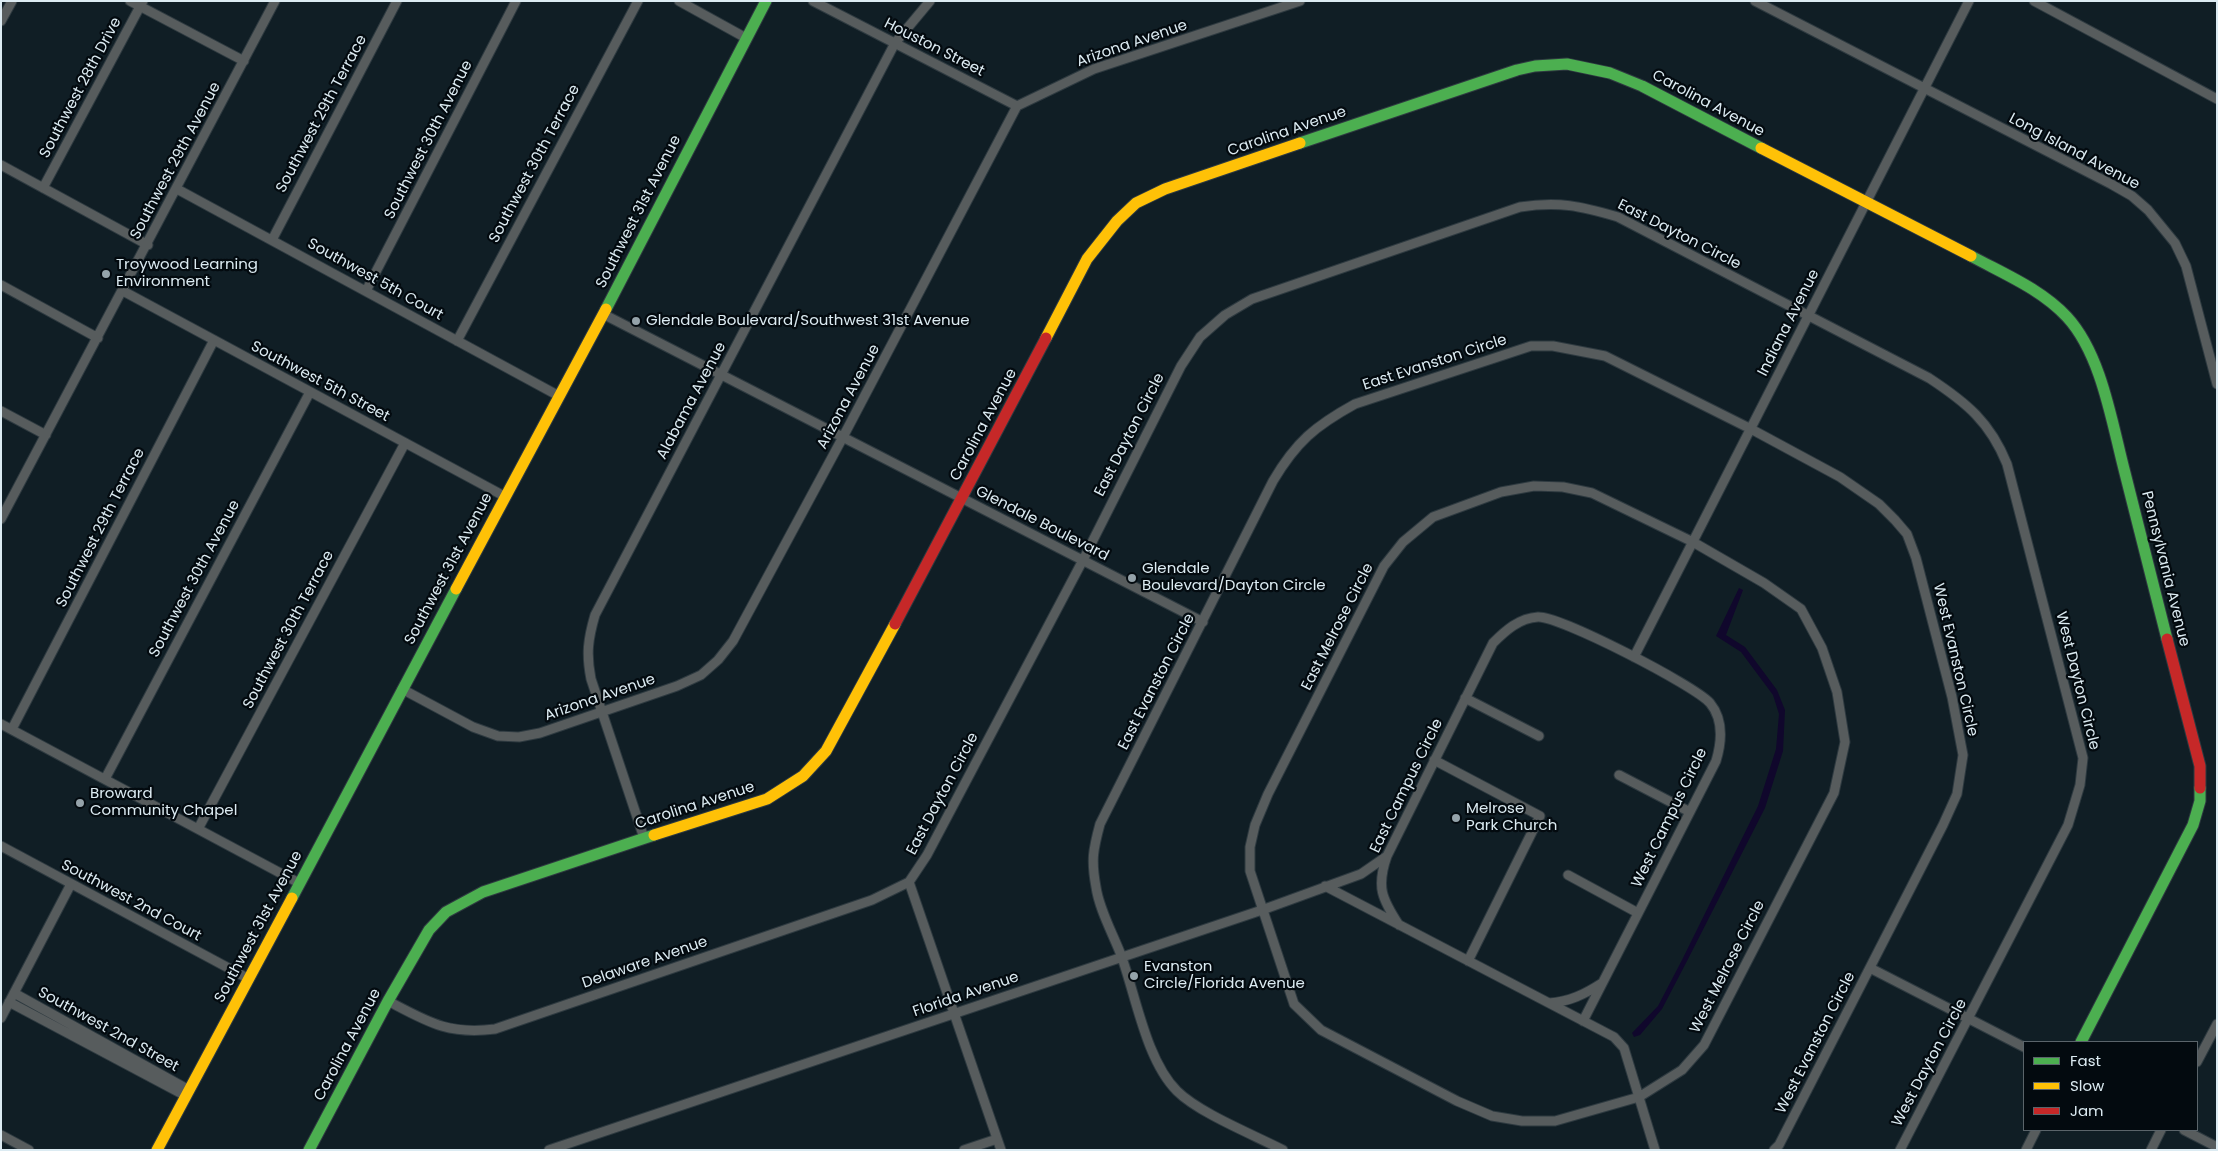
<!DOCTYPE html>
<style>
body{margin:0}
#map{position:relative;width:2218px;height:1151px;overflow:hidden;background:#101e25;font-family:Poppins,sans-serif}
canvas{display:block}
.frame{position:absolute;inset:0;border:2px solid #dcebf2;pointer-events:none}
.legend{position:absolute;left:2023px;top:1041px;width:175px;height:90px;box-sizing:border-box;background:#030a0f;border:1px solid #5a646a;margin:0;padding:6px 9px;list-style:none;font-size:15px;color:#dcebf2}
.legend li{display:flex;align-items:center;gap:10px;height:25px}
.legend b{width:25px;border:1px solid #5a646a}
</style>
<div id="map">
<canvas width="2218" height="1151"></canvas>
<div class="frame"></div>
<ul class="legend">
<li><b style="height:6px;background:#4caf50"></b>Fast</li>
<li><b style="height:6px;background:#ffc107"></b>Slow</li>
<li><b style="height:6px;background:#c62828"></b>Jam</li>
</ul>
</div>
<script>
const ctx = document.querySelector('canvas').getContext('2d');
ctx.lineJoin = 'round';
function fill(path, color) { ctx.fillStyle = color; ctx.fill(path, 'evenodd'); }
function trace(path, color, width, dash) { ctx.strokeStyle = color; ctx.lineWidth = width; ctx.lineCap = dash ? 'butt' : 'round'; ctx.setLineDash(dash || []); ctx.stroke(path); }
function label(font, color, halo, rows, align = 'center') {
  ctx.font = font + ' Poppins,sans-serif'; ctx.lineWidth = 4.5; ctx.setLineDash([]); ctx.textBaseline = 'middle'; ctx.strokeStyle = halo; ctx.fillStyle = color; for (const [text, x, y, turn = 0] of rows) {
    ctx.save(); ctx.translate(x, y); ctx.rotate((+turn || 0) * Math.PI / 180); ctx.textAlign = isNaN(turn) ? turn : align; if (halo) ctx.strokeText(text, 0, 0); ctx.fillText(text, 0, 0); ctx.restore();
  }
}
const water = new Path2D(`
 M1739 588 1743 590 1726 635 1745 647 1777 690 1785 710 1783 751 1765 808 1687 961 1662 1009 1640 1035 1634 1037 1632 1033 1658 1006 1682 960 1758 806 1776 749 1779 714 1773 695 1741 652 1716 636Z`);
const street = new Path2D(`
 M130 1 244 61
 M679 1 746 38
 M813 1 1017 106
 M1755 1 2111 184 2132 196 2148 210 2175 243 2186 266 2217 384
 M2034 1 2217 99
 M1 21 12 1
 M1 165 148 245
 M43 188 143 1
 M177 189 559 396
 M272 240 397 1
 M1 285 98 338
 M123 291 504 496
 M366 291 516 1
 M603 314 1203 622
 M457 341 638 1
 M1 411 46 435
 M1534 486 1563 487 1592 493 1693 542 1764 583 1801 609 1822 648 1837 692 1845 742 1834 793 1704 1045 1682 1070 1639 1097 1555 1121H1522L1492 1116 1457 1101 1321 1030 1294 1004 1250 871V847L1255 825 1268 794 1384 566 1403 542 1433 517 1501 492Z
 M1 519 275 1
 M1634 657 1969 1
 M402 689 473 727 498 736 519 737 540 733 677 686 701 675 718 660 733 641 843 437 1017 106 1094 69 1300 1
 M1465 698 1539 736
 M1 724 299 883
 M12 729 214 340
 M1434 760 1540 816 1468 961
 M1619 775 1690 812
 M105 779 310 392
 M198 829 405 443
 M644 838 591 679C586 654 588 639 595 615L895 43 930 1
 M1 846 249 979
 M1568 875 1638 913
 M1325 886 1614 1037 1624 1048 1655 1150
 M1399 925C1382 899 1376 887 1387 856L1493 643C1505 631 1519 618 1538 617 1560 616 1694 685 1710 703 1724 720 1722 741 1716 761L1583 1021
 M1870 968 2024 1047
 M14 993 189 1090
 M388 1001C428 1022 448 1035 495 1029L872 900 909 882
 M9 1002 186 1096
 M1549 1003C1569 1002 1585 994 1602 983
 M1 1018 71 884
 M2197 1062 2217 1024
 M2184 1130 2217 1147
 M1 1135 29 1150
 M549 1150 1262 910 1361 874 1387 856
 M964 1150 997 1139
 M1001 1150 909 882 927 855 1083 560 1181 366 1200 337 1225 315 1252 299 1520 207C1559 201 1580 206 1618 217L1929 378C1967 403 1990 422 2007 464L2083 758 2080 785 2068 825 1900 1150
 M1283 1150C1254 1135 1199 1113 1177 1091 1146 1060 1136 996 1121 955 1113 934 1099 909 1096 887 1091 860 1093 850 1100 824L1273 481C1296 442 1315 426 1355 404L1531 346H1553L1605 356 1751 429 1840 477 1879 504 1895 520 1907 534 1916 558 1952 697 1963 755 1957 794 1943 825 1779 1145 1774 1150
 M2026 1150 2036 1130
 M2151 1150 2161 1130`);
const fast = new Path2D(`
 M1300 143 1517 70 1535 66 1567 64 1610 73 1642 86 1761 148
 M1971 256C2004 274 2041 289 2067 317 2102 355 2112 424 2125 473 2139 528 2153 583 2167 639
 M606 309 766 1
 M292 898 456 589
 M2081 1042 2193 825 2200 801V788
 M309 1150 388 1001 429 930 446 912 483 892 654 835`);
const slow = new Path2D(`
 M1761 148 1971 256
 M1046 338 1087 259 1117 221 1136 203 1165 189 1300 143
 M456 589 606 309
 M654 835 767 799 803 776 826 751 895 624
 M157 1150 292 898`);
const jam = new Path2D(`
 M895 624 1046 338
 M2167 639 2200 766V788`);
const markers = [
 [106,274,5,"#95a3aa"],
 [636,321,5,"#95a3aa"],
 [1132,578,5,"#95a3aa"],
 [80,803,5,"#95a3aa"],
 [1456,818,5,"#95a3aa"],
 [1134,976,5,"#95a3aa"]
];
const streetNames = [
 ["Arizona Avenue",1132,44,-19],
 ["Houston Street",934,48,27],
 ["Southwest 28th Drive",81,88,-62],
 ["Carolina Avenue",1708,104,28],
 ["Southwest 29th Terrace",322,114,-62],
 ["Carolina Avenue",1287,132,-19],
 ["Southwest 30th Avenue",429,140,-63],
 ["Long Island Avenue",2074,152,28],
 ["Southwest 29th Avenue",176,161,-62],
 ["Southwest 30th Terrace",535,164,-62],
 ["Southwest 31st Avenue",639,212,-63],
 ["East Dayton Circle",1679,235,27],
 ["Southwest 5th Court",375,280,29],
 ["Indiana Avenue",1789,323,-63],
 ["East Evanston Circle",1435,363,-18],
 ["Southwest 5th Street",320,382,28],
 ["Arizona Avenue",849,397,-62],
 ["Alabama Avenue",692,401,-62],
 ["Carolina Avenue",984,425,-62],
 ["East Dayton Circle",1130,435,-63],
 ["Glendale Boulevard",1042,524,27],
 ["Southwest 29th Terrace",101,528,-63],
 ["Southwest 31st Avenue",449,569,-62],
 ["Pennsylvania Avenue",2165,569,76],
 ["Southwest 30th Avenue",195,579,-62],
 ["East Melrose Circle",1338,627,-63],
 ["Southwest 30th Terrace",289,630,-62],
 ["West Evanston Circle",1955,660,77],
 ["West Dayton Circle",2077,681,76],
 ["East Evanston Circle",1157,682,-63],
 ["Arizona Avenue",600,698,-19],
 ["East Campus Circle",1407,786,-64],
 ["East Dayton Circle",943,794,-62],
 ["Carolina Avenue",695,806,-18],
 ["West Campus Circle",1670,818,-64],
 ["Southwest 2nd Court",131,901,28],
 ["Southwest 31st Avenue",259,927,-62],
 ["Delaware Avenue",645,963,-19],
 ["West Melrose Circle",1728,967,-63],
 ["Florida Avenue",966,995,-19],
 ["Southwest 2nd Street",108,1030,29],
 ["West Evanston Circle",1816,1043,-63],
 ["Carolina Avenue",348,1045,-62],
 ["West Dayton Circle",1930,1063,-62]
];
const poiNames = [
 ["Troywood Learning",116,265],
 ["Environment",116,282],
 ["Glendale Boulevard/Southwest 31st Avenue",646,321],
 ["Glendale",1142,569],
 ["Boulevard/Dayton Circle",1142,586],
 ["Broward",90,794],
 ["Community Chapel",90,811],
 ["Melrose",1466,809],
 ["Park Church",1466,826],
 ["Evanston",1144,967],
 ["Circle/Florida Avenue",1144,984]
];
fill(water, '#10072c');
trace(street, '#2e3a40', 11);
trace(fast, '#2e3a40', 13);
trace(slow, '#2e3a40', 13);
trace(jam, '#2e3a40', 13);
trace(street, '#575c5d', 9);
trace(fast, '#4caf50', 11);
trace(slow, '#ffc107', 11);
trace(jam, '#c62828', 11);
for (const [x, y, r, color] of markers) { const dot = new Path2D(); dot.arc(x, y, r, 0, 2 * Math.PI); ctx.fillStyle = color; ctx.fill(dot); trace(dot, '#030a0f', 2); }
label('15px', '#dcebf2', '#030a0f', streetNames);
label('15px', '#dcebf2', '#030a0f', poiNames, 'left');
</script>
